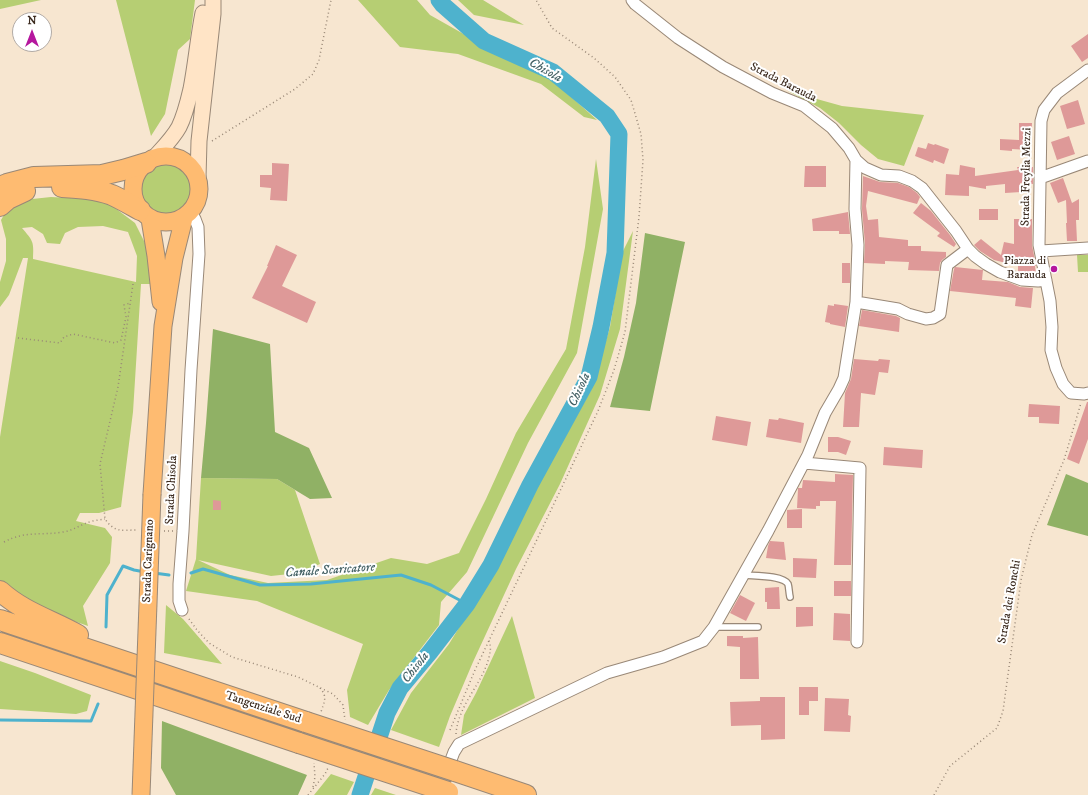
<!DOCTYPE html>
<style>
body{margin:0}
#map{position:relative;width:1088px;height:795px;overflow:hidden;background:#f7e6d0;font-family:"IM FELL DW Pica",serif}
canvas{display:block}
.north{position:absolute;left:12px;top:12px;width:40px;height:40px;box-sizing:border-box;background:#fff;border:1px solid #b1aaa5;border-radius:50%;rotate:0deg;font-size:11px;font-weight:700;line-height:16px;text-align:center;color:#3b2a1e}
.north::after{content:'';display:block;margin:auto;width:14px;height:18px;background:#b5179e;clip-path:polygon(50% 0,100% 100%,50% 72%,0 100%)}
</style>
<div id="map">
<canvas width="1088" height="795"></canvas>
<div class="north">N</div>
</div>
<script>
const ctx = document.querySelector('canvas').getContext('2d');
ctx.lineJoin = 'round';
function fill(path, color) { ctx.fillStyle = color; ctx.fill(path, 'evenodd'); }
function trace(path, color, width, dash) { ctx.strokeStyle = color; ctx.lineWidth = width; ctx.lineCap = dash ? 'butt' : 'round'; ctx.setLineDash(dash || []); ctx.stroke(path); }
function label(font, color, halo, rows, align = 'center') {
  ctx.font = font + ' "IM FELL DW Pica",serif'; ctx.lineWidth = 4; ctx.setLineDash([]); ctx.textBaseline = 'middle'; ctx.strokeStyle = halo; ctx.fillStyle = color; for (const [text, x, y, turn = 0] of rows) {
    ctx.save(); ctx.translate(x, y); ctx.rotate((+turn || 0) * Math.PI / 180); ctx.textAlign = isNaN(turn) ? turn : align; if (halo) ctx.strokeText(text, 0, 0); ctx.fillText(text, 0, 0); ctx.restore();
  }
}
const green = new Path2D(`
 M0 0H41L0 9Z
 M116 0H195L190 39 178 50 165 114 151 136Z
 M358 0H417L430 15 476 41 549 77 597 120 584 117 541 84 458 54 400 47Z
 M458 0H483L524 25 474 15Z
 M788 91 842 106 924 115 904 166 878 159 861 145 839 123 820 108Z
 M596 159 603 209 577 353 528 443 467 572 441 602 439 625 389 690 368 725 350 717 347 690 363 644 257 601 186 591 196 559 201 478 277 479 295 490 320 564 299 573 271 576 198 560 230 575 268 583 327 580 391 558 427 564 459 553 486 499 516 433 566 349 585 247Z
 M141 189a25 25 0 1 1 50 0a25 25 0 1 1-50 0Z
 M51 197 89 199 111 205 135 223 147 247 150 284H141L133 412 121 507 99 513H80L76 521 105 528 112 537 110 563 83 606 88 626 57 615 17 597 0 580V437L28 258H23L9 295 0 307V282L6 261V239L1 220 8 208 23 200ZM103 226 128 232 137 256 136 282 33 259C34 241 33 241 22 228L32 227 43 234 47 243 60 244 65 233 78 227Z
 M633 231 620 329 600 395 560 484 516 569 473 662 450 716 439 747 391 730 411 693 449 644 501 559 545 472 591 390 610 327 622 253Z
 M1077 255H1088V272H1078Z
 M166 605 183 619 222 664 164 653Z
 M512 616 535 698 461 735 464 715 476 693Z
 M0 661 35 673 91 695 87 711 76 714 0 709Z
 M331 774 354 782 347 795H314Z
 M375 788 396 795H397H371Z`);
const forest = new Path2D(`
 M645 233 685 242 650 411 610 407 624 357 636 303Z
 M213 329 270 344 275 432 309 448 332 498 310 499 277 479 201 478 206 423Z
 M1066 474 1088 483V536L1047 525Z
 M162 721 307 775 298 795H176L161 768Z`);
const stream = new Path2D(`
 M154 573 169 575
 M191 573 203 569 260 585 311 584 401 575 431 585 467 604
 M106 627 107 595 123 566 134 570 145 572
 M0 720 91 721 98 704`);
const river = new Path2D(`
 M360 795 387 713 400 688 430 652 467 604 491 565 530 485 589 377 601 327 615 253 619 134 607 116 553 72 484 41 442 4 439 0`);
const building = new Path2D(`
 M1088 34V58L1082 62 1071 46Z
 M1078 100 1085 124 1067 129 1060 106Z
 M1019 123H1032L1031 144H1029L1028 150 1012 149V151L1000 150V139L1019 140Z
 M1069 136 1075 154 1057 160 1051 142Z
 M928 143 934 145 935 144 949 149 944 164 934 160 933 163 915 156 918 147 926 149Z
 M272 163 289 164 287 201 270 200 271 188 260 187V175H272Z
 M960 165 975 168V176L1018 170 1017 167H1033V184L1020 183 1021 192 1005 193V184L986 186V189L969 186V196L945 195 946 174 959 175Z
 M805 166H826V187H804Z
 M863 176 880 182 898 183 909 187 917 193 920 197 917 204 868 191 866 206 868 220 878 219 879 237 908 240V246H921V251L946 252V257L942 260 940 263 939 271 908 270 909 262 885 261V264L864 263 865 244 862 209Z
 M1063 178 1072 203 1079 199V220H1076L1077 241H1067L1066 223H1067L1066 200 1058 203 1050 183Z
 M921 203 931 211 950 235 956 244 954 247 937 236 940 233 913 213Z
 M979 209H998V220H979Z
 M848 212 850 234H839V231H813L812 219Z
 M1014 219H1032V245L1036 266H1035L1036 274 1023 273 1018 271V266L994 260 980 251 974 245 981 239 1001 255 1004 242 1014 244Z
 M276 245 297 255 282 286 316 302 307 323 252 298 268 266H267Z
 M842 263H850V283H842Z
 M955 267 983 270 982 280 1008 282 1020 287 1033 288 1031 308 1015 306 1016 298 950 291 954 269Z
 M834 304 848 306 845 327 830 324V323L825 322 828 305 834 306Z
 M862 310 896 316 900 318 899 332 859 326Z
 M854 359 878 361 879 359 890 360 888 373 879 372 875 395 861 393 859 427H843L845 393 851 379Z
 M1087 402H1088V439L1079 464 1067 459Z
 M1029 404 1060 406 1059 424 1039 423V417H1028Z
 M716 416 751 422 747 446 712 440Z
 M779 418 804 423 801 443 766 437 769 419 778 420Z
 M828 437H838L851 441 846 455 838 452H828Z
 M884 447 923 450 922 468 883 465Z
 M835 474 853 475 851 565H834L836 501H820V506H816V509L797 508 798 489V488H802L803 480 835 482Z
 M213 500 221 501V510H213Z
 M802 509V528H787V510Z
 M770 541 784 542 786 560 766 558 768 546Z
 M793 558 817 559 816 578 793 577Z
 M834 581H851V596H834Z
 M779 587 780 609H767V602H765V588Z
 M740 595 755 603 746 621 730 613Z
 M796 607H813V626L796 627Z
 M834 613 850 614V641L833 640Z
 M727 636H743V638L758 637 759 679H740V647L727 646Z
 M799 687H818V701H809V715H799Z
 M760 697H785V739L761 740V725L731 726 730 702 760 701Z
 M825 698 849 699 848 715 851 716 850 732 824 731Z`);
const path = new Path2D(`
 M212 141 295 89 313 74 319 60 331 0
 M133 284 118 387 100 464 105 519C115 533 121 530 137 530
 M18 338 60 343 64 337 73 334 115 343 121 340 126 317 124 305 130 303
 M164 531H173
 M4 542C27 530 41 536 63 532 71 531 77 527 84 524 90 521 98 520 105 519
 M189 619 197 630 209 643 232 657 298 677 333 694 343 705 345 720
 M320 688C328 697 324 702 321 712
 M450 730 475 670 598 411 614 370 625 332 639 217 643 160 641 134 631 100 615 77 594 58 552 28 536 0
 M456 734C458 703 486 681 490 652 491 649 490 644 489 640
 M313 787 315 777 314 763
 M308 795 325 774 328 768
 M934 795 950 766 997 728 1003 711 1021 580 1032 535 1064 460 1081 403`);
const service = new Path2D(`
 M744 575C753 576 783 575 788 584 789 587 789 593 790 597
 M714 627H758`);
const minor = new Path2D(`
 M632 0 635 4 678 38 723 67 772 93 804 106 832 128 849 148 856 160 865 168 881 175 899 176 912 181 922 188 956 231 968 249 975 256 986 264 1000 272 1022 280 1038 281 1046 280
 M1088 70 1057 93 1044 110 1041 121 1039 245 1050 301 1052 327 1051 350 1056 368 1063 384 1071 393 1084 394 1088 393
 M1040 178 1088 161
 M1041 251 1088 248
 M856 302 898 309 908 314 926 319 933 318 940 314 947 265 968 249
 M804 463 860 468 857 642
 M182 610 179 601V584L183 531 191 370 199 254 198 227 195 219 191 212
 M438 794 454 752 459 744 607 673 663 657 703 641 714 627 768 531 808 455 825 413 839 389 844 378 856 302 858 245 855 209 856 160`);
const secondary = new Path2D(`
 M154 158C163 148 173 138 179 127 185 115 188 102 191 89 196 63 198 38 203 13
 M198 178 199 141 213 14V0`);
const primary = new Path2D(`
 M133 189a33 33 0 1 1 66 0a33 33 0 1 1-66 0Z
 M150 219 156 256 161 302
 M152 494 163 326 174 258 184 218`);
const motorway = new Path2D(`
 M0 187 7 184 34 177 102 175 123 170 146 163
 M62 187C79 188 96 189 112 195 121 199 131 205 140 210
 M0 206 8 199 25 191
 M0 591C23 612 51 620 78 635
 M0 620 306 722
 M0 643 299 743
 M455 771 526 795`);
const primaryBridge = new Path2D(`
 M141 795 152 494`);
const motorwayBridge = new Path2D(`
 M306 722 455 771
 M299 743 448 792`);
const markers = [
 [1054,269,4,"#b5179e"]
];
const streetNames = [
 ["Strada Barauda",783,83,27],
 ["Strada Freylia Mezzi",1027,177,-89],
 ["Strada Chisola",172,490,-87],
 ["Strada Carignano",149,561,-88],
 ["Strada dei Ronchi",1010,602,-80],
 ["Tangenziale Sud",263,708,18]
];
const poiNames = [
 ["Piazza di",1046,262],
 ["Barauda",1046,276]
];
const waterNames = [
 ["Chisola",545,71,29],
 ["Chisola",580,390,-65],
 ["Canale Scaricatore",330,571,-4],
 ["Chisola",416,668,-52]
];
fill(green, '#b6ce73');
fill(forest, '#90b165');
trace(stream, '#4eb2cd', 3);
trace(river, '#4eb2cd', 17);
fill(building, '#de9998');
trace(service, '#987', 8);
trace(minor, '#987', 13);
trace(secondary, '#987', 17);
trace(primary, '#987', 19);
trace(motorway, '#987', 22);
trace(path, '#987', 1.5, [1, 3]);
trace(service, '#fff', 5.5);
trace(minor, '#fff', 11);
trace(secondary, '#ffe4c6', 15);
trace(primary, '#febb71', 17);
trace(motorway, '#febb71', 20);
trace(primaryBridge, '#987', 19, []);
trace(motorwayBridge, '#987', 22, []);
trace(primaryBridge, '#febb71', 17);
trace(motorwayBridge, '#febb71', 20);
for (const [x, y, r, color] of markers) { const dot = new Path2D(); dot.arc(x, y, r, 0, 2 * Math.PI); ctx.fillStyle = color; ctx.fill(dot); trace(dot, '#fff', 1.5); }
label('12px', '#3b2a1e', '#fff', streetNames);
label('12px', '#3b2a1e', '#fff', poiNames, 'right');
label('italic 13px', '#436064', '#fff', waterNames);
</script>
